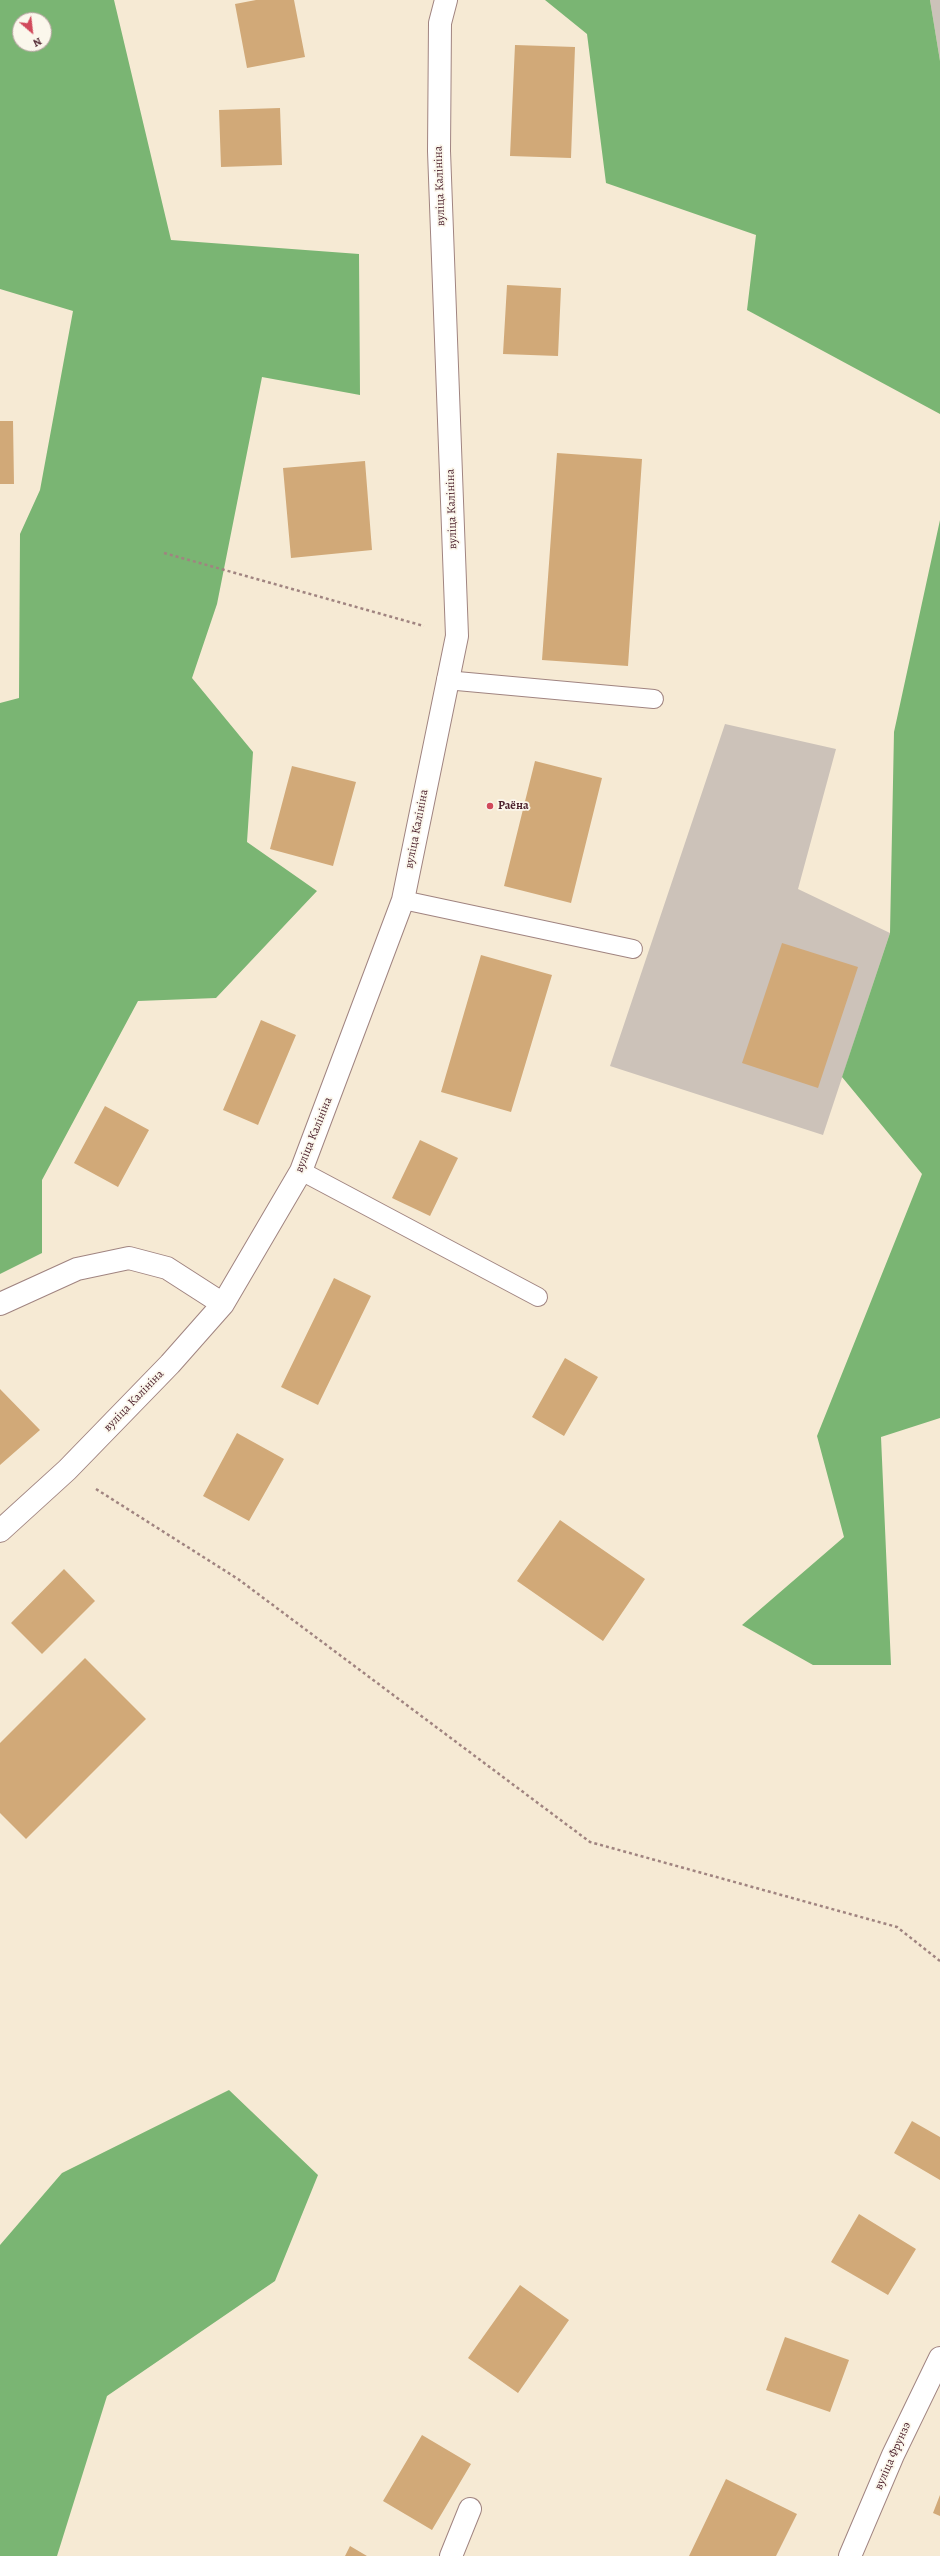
<!DOCTYPE html>
<meta charset="utf-8">
<style>
body{margin:0}
#map{position:relative;width:940px;height:2556px;overflow:hidden;background:#f6ead4;font-family:Alegreya,serif}
canvas{display:block}
.north{position:absolute;left:12px;top:12px;width:40px;height:40px;box-sizing:border-box;background:#fbf7ec;border:1px solid #b4a19f;border-radius:50%;rotate:152deg;font-size:11px;font-weight:700;line-height:16px;text-align:center;color:#4a1f2b}
.north::after{content:'';display:block;margin:auto;width:14px;height:18px;background:#d1495b;clip-path:polygon(50% 0,100% 100%,50% 72%,0 100%)}
</style>
<div id="map">
<canvas width="940" height="2556"></canvas>
<div class="north">N</div>
</div>
<script>
const ctx = document.querySelector('canvas').getContext('2d');
ctx.lineJoin = 'round';
function fill(path, color) { ctx.fillStyle = color; ctx.fill(path, 'evenodd'); }
function trace(path, color, width, dash) { ctx.strokeStyle = color; ctx.lineWidth = width; ctx.lineCap = dash ? 'butt' : 'round'; ctx.setLineDash(dash || []); ctx.stroke(path); }
function label(font, color, halo, rows, align = 'center') {
  ctx.font = font + ' Alegreya,serif'; ctx.lineWidth = 3.5; ctx.setLineDash([]); ctx.textBaseline = 'middle'; ctx.strokeStyle = halo; ctx.fillStyle = color; for (const [text, x, y, turn = 0] of rows) {
    ctx.save(); ctx.translate(x, y); ctx.rotate((+turn || 0) * Math.PI / 180); ctx.textAlign = isNaN(turn) ? turn : align; if (halo) ctx.strokeText(text, 0, 0); ctx.fillText(text, 0, 0); ctx.restore();
  }
}
const industrial = new Path2D(`
 M930 0H940V61Z
 M725 724 836 749 798 889 890 933 823 1135 610 1066Z`);
const forest = new Path2D(`
 M0 0H114L171 240 359 254 360 395 262 377 217 604 192 678 253 752 247 842 317 891 216 998 138 1001 42 1180V1253L0 1274V703L19 698 20 534 40 490 73 311 0 289ZM20 20H44V44H20Z
 M545 0H930L940 61V414L747 310 756 235 606 183 587 34Z
 M940 520V1418L881 1437 891 1665H813L742 1625 844 1537 817 1436 922 1174 842 1077 890 933 894 732Z
 M229 2090 318 2175 275 2281 107 2396 57 2556H0V2245L62 2173Z`);
const building = new Path2D(`
 M256 0H294L305 57 247 68 235 4Z
 M515 45 575 47 571 158 510 156Z
 M280 108 282 165 221 167 219 110Z
 M507 285 561 288 558 356 503 354Z
 M0 421H13L14 484H0Z
 M557 453 642 459 628 666 542 660Z
 M365 461 372 550 291 558 283 468Z
 M535 761 602 778 571 903 504 886Z
 M292 766 356 782 333 866 270 849Z
 M782 943 858 967 818 1088 742 1063Z
 M481 955 552 975 511 1112 441 1092Z
 M261 1020 296 1035 258 1125 223 1110Z
 M105 1106 149 1130 118 1187 74 1163Z
 M420 1140 458 1158 430 1216 392 1198Z
 M334 1278 371 1296 318 1405 281 1387Z
 M565 1358 598 1377 564 1436 532 1417Z
 M0 1389 40 1430 0 1465Z
 M237 1433 284 1459 249 1521 203 1496Z
 M560 1520 645 1579 603 1641 517 1581Z
 M64 1569 95 1601 42 1654 11 1623Z
 M85 1658 146 1719 26 1839 0 1813V1743Z
 M912 2121 940 2137V2180L894 2153Z
 M859 2214 916 2249 888 2295 831 2262Z
 M520 2285 569 2320 518 2393 468 2358Z
 M785 2337 849 2360 830 2412 766 2390Z
 M422 2435 471 2464 432 2530 383 2501Z
 M726 2479 797 2514 776 2556H689Z
 M940 2495V2516L933 2513Z
 M350 2546 367 2556H345Z`);
const path = new Path2D(`
 M164 553 424 626
 M96 1489 238 1579 590 1842 897 1927 940 1961`);
const service = new Path2D(`
 M446 680 654 699
 M403 900 633 949
 M301 1171 538 1297`);
const minor = new Path2D(`
 M0 1304 77 1269 129 1258 167 1268 223 1304
 M0 1531 67 1470 170 1364 223 1304 301 1171 403 900 457 636 439 151 440 23 446 0
 M451 2556 470 2509`);
const tertiary = new Path2D(`
 M850 2556 893 2455 940 2358`);
const markers = [
 [490,806,4,"#d1495b"]
];
const streetNames = [
 ["вуліца Калініна",440,186,-92],
 ["вуліца Калініна",452,509,-92],
 ["вуліца Калініна",417,829,-79],
 ["вуліца Калініна",314,1135,-68],
 ["вуліца Калініна",134,1401,-46],
 ["вуліца Фрунзэ",893,2456,-66]
];
const poiNames = [
 ["Раёна",498,806]
];
fill(industrial, '#ccc2b9');
fill(forest, '#7ab573');
fill(building, '#d1a978');
trace(service, '#a08480', 20);
trace(minor, '#a08480', 24);
trace(tertiary, '#a08480', 24);
trace(path, '#a08480', 2.5, [3, 3]);
trace(service, '#fff', 18);
trace(minor, '#fff', 22);
trace(tertiary, '#fff', 22);
for (const [x, y, r, color] of markers) { const dot = new Path2D(); dot.arc(x, y, r, 0, 2 * Math.PI); ctx.fillStyle = color; ctx.fill(dot); trace(dot, '#fbf7ec', 1.5); }
label('12px', '#4a1f2b', '#fbf7ec', streetNames);
label('bold 12px', '#4a1f2b', '#fbf7ec', poiNames, 'left');
</script>
